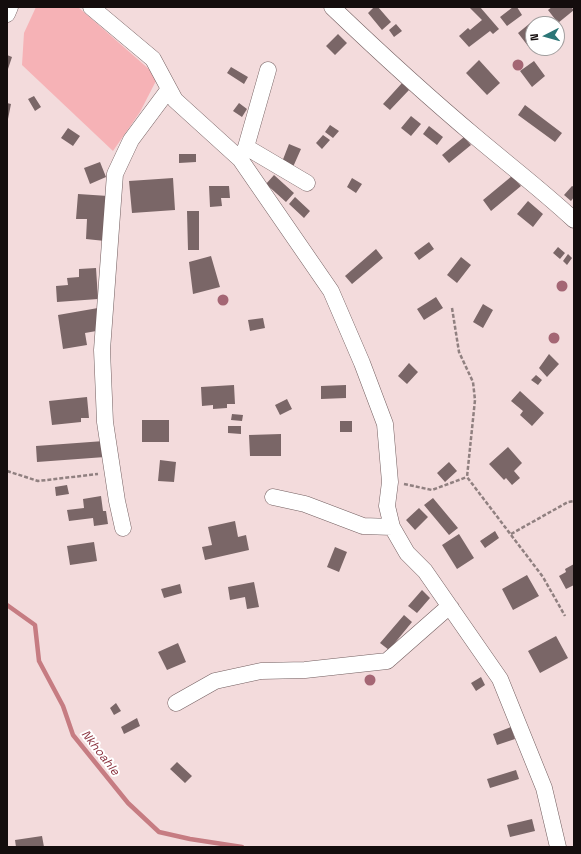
<!DOCTYPE html>
<style>
body{margin:0}
#map{position:relative;width:581px;height:854px;overflow:hidden;background:#f3dbdc;font-family:"Space Grotesk",sans-serif}
canvas{display:block}
.frame{position:absolute;inset:0;border:8px solid #140d0d;pointer-events:none}
.north{position:absolute;left:525px;top:16px;width:40px;height:40px;box-sizing:border-box;background:#fff;border:1px solid #a19e9e;border-radius:50%;rotate:264deg;font-size:11px;font-weight:700;line-height:16px;text-align:center;color:#140d0d}
.north::after{content:'';display:block;margin:auto;width:14px;height:18px;background:#2c7677;clip-path:polygon(50% 0,100% 100%,50% 72%,0 100%)}
</style>
<div id="map">
<canvas width="581" height="854"></canvas>
<div class="frame"></div>
<div class="north">N</div>
</div>
<script>
const ctx = document.querySelector('canvas').getContext('2d');
ctx.lineJoin = 'round';
function fill(path, color) { ctx.fillStyle = color; ctx.fill(path, 'evenodd'); }
function trace(path, color, width, dash) { ctx.strokeStyle = color; ctx.lineWidth = width; ctx.lineCap = dash ? 'butt' : 'round'; ctx.setLineDash(dash || []); ctx.stroke(path); }
function label(font, color, halo, rows, align = 'center') {
  ctx.font = font + ' "Space Grotesk",sans-serif'; ctx.lineWidth = 4; ctx.setLineDash([]); ctx.textBaseline = 'middle'; ctx.strokeStyle = halo; ctx.fillStyle = color; for (const [text, x, y, turn = 0] of rows) {
    ctx.save(); ctx.translate(x, y); ctx.rotate((+turn || 0) * Math.PI / 180); ctx.textAlign = isNaN(turn) ? turn : align; if (halo) ctx.strokeText(text, 0, 0); ctx.fillText(text, 0, 0); ctx.restore();
  }
}
const green = new Path2D(`
 M36 7H78L158 77 140 112 113 151 22 65 24 33Z`);
const stream = new Path2D(`
 M7 605 35 625 39 661 63 706 73 735 128 803 159 832 190 839 242 847`);
const building = new Path2D(`
 M374 7H378L391 22 382 30 368 13Z
 M469 7H480L499 29 493 34 490 31 469 47 459 36 468 28 470 30 482 20Z
 M513 7H517L522 15 507 26 500 17Z
 M552 7H571L574 10 558 23 548 10Z
 M550 17 555 24H540Z
 M534 20 537 24H533V42L528 46 518 33Z
 M396 24 402 31 394 37 389 30Z
 M338 34 347 43 335 55 326 46Z
 M7 55 12 57 7 72Z
 M479 60 500 83 487 95 466 73Z
 M534 61 545 76 532 87 520 71Z
 M231 67 248 77 244 84 227 73Z
 M402 83 409 90 390 110 383 104Z
 M34 96 41 107 35 111 28 99Z
 M7 103 11 104 8 119H7Z
 M239 103 247 109 242 117 233 111Z
 M525 105 562 133 555 142 518 115Z
 M411 116 421 124 411 136 401 128Z
 M330 125 339 131 333 138 325 132Z
 M429 126 443 137 437 145 423 134Z
 M68 128 80 136 73 146 61 138Z
 M323 135 330 140 322 149 316 143Z
 M464 137 471 145 449 163 442 155Z
 M289 144 301 149 293 167 282 162Z
 M179 154H196V162L179 163Z
 M100 162 106 177 90 184 84 168Z
 M274 175 294 193 286 202 266 184Z
 M512 176 521 186 491 211 483 200Z
 M173 178 175 210 132 213 129 181Z
 M352 178 362 184 356 193 347 187Z
 M209 186H229L230 198H221L222 206 210 207Z
 M572 186 574 187V197L571 201 564 195Z
 M78 194 108 196 105 241 86 239 87 219H76Z
 M295 197 310 211 304 218 289 204Z
 M528 201 543 214 533 227 517 214Z
 M187 211H199V250H188Z
 M429 242 434 249 419 260 414 253Z
 M558 247 565 253 560 259 553 253Z
 M376 249 383 258 352 284 345 276Z
 M568 254 572 258 567 265 563 261Z
 M211 256 220 287 193 294 189 262Z
 M461 257 471 265 457 283 447 275Z
 M96 268 98 299 57 302 56 286 68 285 67 278 79 277V269Z
 M436 297 443 308 424 320 417 309Z
 M483 304 493 310 483 328 473 322Z
 M98 308 102 330 85 333 87 345 63 349 58 315Z
 M263 318 265 328 250 331 248 320Z
 M549 354 559 364 547 377 539 368Z
 M409 363 418 372 407 384 398 376Z
 M536 375 542 380 538 385 531 380Z
 M234 385 235 404H227V408L213 409V405L202 406 201 387Z
 M346 385V398L321 399V386Z
 M520 391 544 413 532 426 520 415 523 411 511 401Z
 M87 397 89 418H81V422L52 425 49 401Z
 M287 399 292 409 280 415 275 405Z
 M232 414 243 415 242 421 231 420Z
 M142 420H169V442H142Z
 M340 421H352V432H340Z
 M228 426H241V434L228 433Z
 M281 434V456H250L249 435Z
 M104 441 105 457 37 462 36 446Z
 M508 447 522 463 514 471 520 478 512 485 506 478 504 480 489 464Z
 M160 460 176 462 174 482 158 481Z
 M449 462 457 471 445 482 437 473Z
 M67 485 69 494 56 496 55 487Z
 M101 496 103 511H106L108 524 94 526 93 518 69 521 67 510 84 508 83 499Z
 M433 498 458 528 449 535 424 505Z
 M419 508 428 517 415 530 406 520Z
 M235 521 238 537 246 535 249 550 205 560 202 547 212 545 208 527Z
 M495 531 499 538 485 548 480 541Z
 M459 534 474 558 457 569 442 545Z
 M94 542 97 561 70 565 67 546Z
 M335 547 347 552 339 572 327 567Z
 M574 564V585L566 589 559 576 566 572 565 569Z
 M527 575 539 596 513 610 502 589Z
 M254 582 259 607 247 609 245 597 230 600 228 587Z
 M180 584 182 593 164 598 161 589Z
 M422 590 430 598 417 613 408 606Z
 M404 615 412 622 389 650 380 643Z
 M556 636 568 658 540 673 528 651Z
 M178 643 186 662 167 670 158 652Z
 M481 677 485 685 476 691 471 683Z
 M116 703 121 711 114 715 110 708Z
 M137 718 140 726 124 734 121 727Z
 M511 727 515 739 497 745 493 734Z
 M177 762 192 776 185 783 170 769Z
 M516 770 519 779 490 788 487 779Z
 M532 819 535 831 510 837 507 825Z
 M42 836 44 847H16L15 840Z`);
const path = new Path2D(`
 M452 308 459 352 473 382 475 400 467 477 543 577 565 616
 M7 471 38 481 98 474
 M404 484 432 490 467 477
 M511 534 568 502 574 501`);
const street = new Path2D(`
 M91 7 153 59 175 100 240 159 331 291 362 363 385 424 390 482 387 506 392 527 363 526 305 504 273 497
 M332 7C379 52 427 96 477 138 509 165 543 191 574 220
 M7 14 10 7
 M246 147 268 70
 M240 159 246 147 307 183
 M392 527 407 553 425 571 500 679 544 788 558 847
 M123 528 117 501 105 422 102 350 115 174 131 140 169 89
 M176 703 215 681 261 671 305 670 387 661 445 610 451 608`);
const trees = [
 [518,65],
 [562,286],
 [223,300],
 [554,338],
 [370,680]
];
const waterNames = [
 ["Nkhoahle",100,753,52]
];
fill(green, '#f6b2b6');
trace(stream, '#c67c82', 4.5);
fill(building, '#7a6667');
trace(street, '#735f60', 17);
trace(path, '#908080', 2.5, [4, 2]);
trace(street, '#fff', 16);
ctx.fillStyle = '#a46674';
for (const [x, y] of trees) { ctx.beginPath(); ctx.arc(x, y, 5.5, 0, 2 * Math.PI); ctx.fill(); }
label('italic 12px', '#89303d', '#fff', waterNames);
</script>
